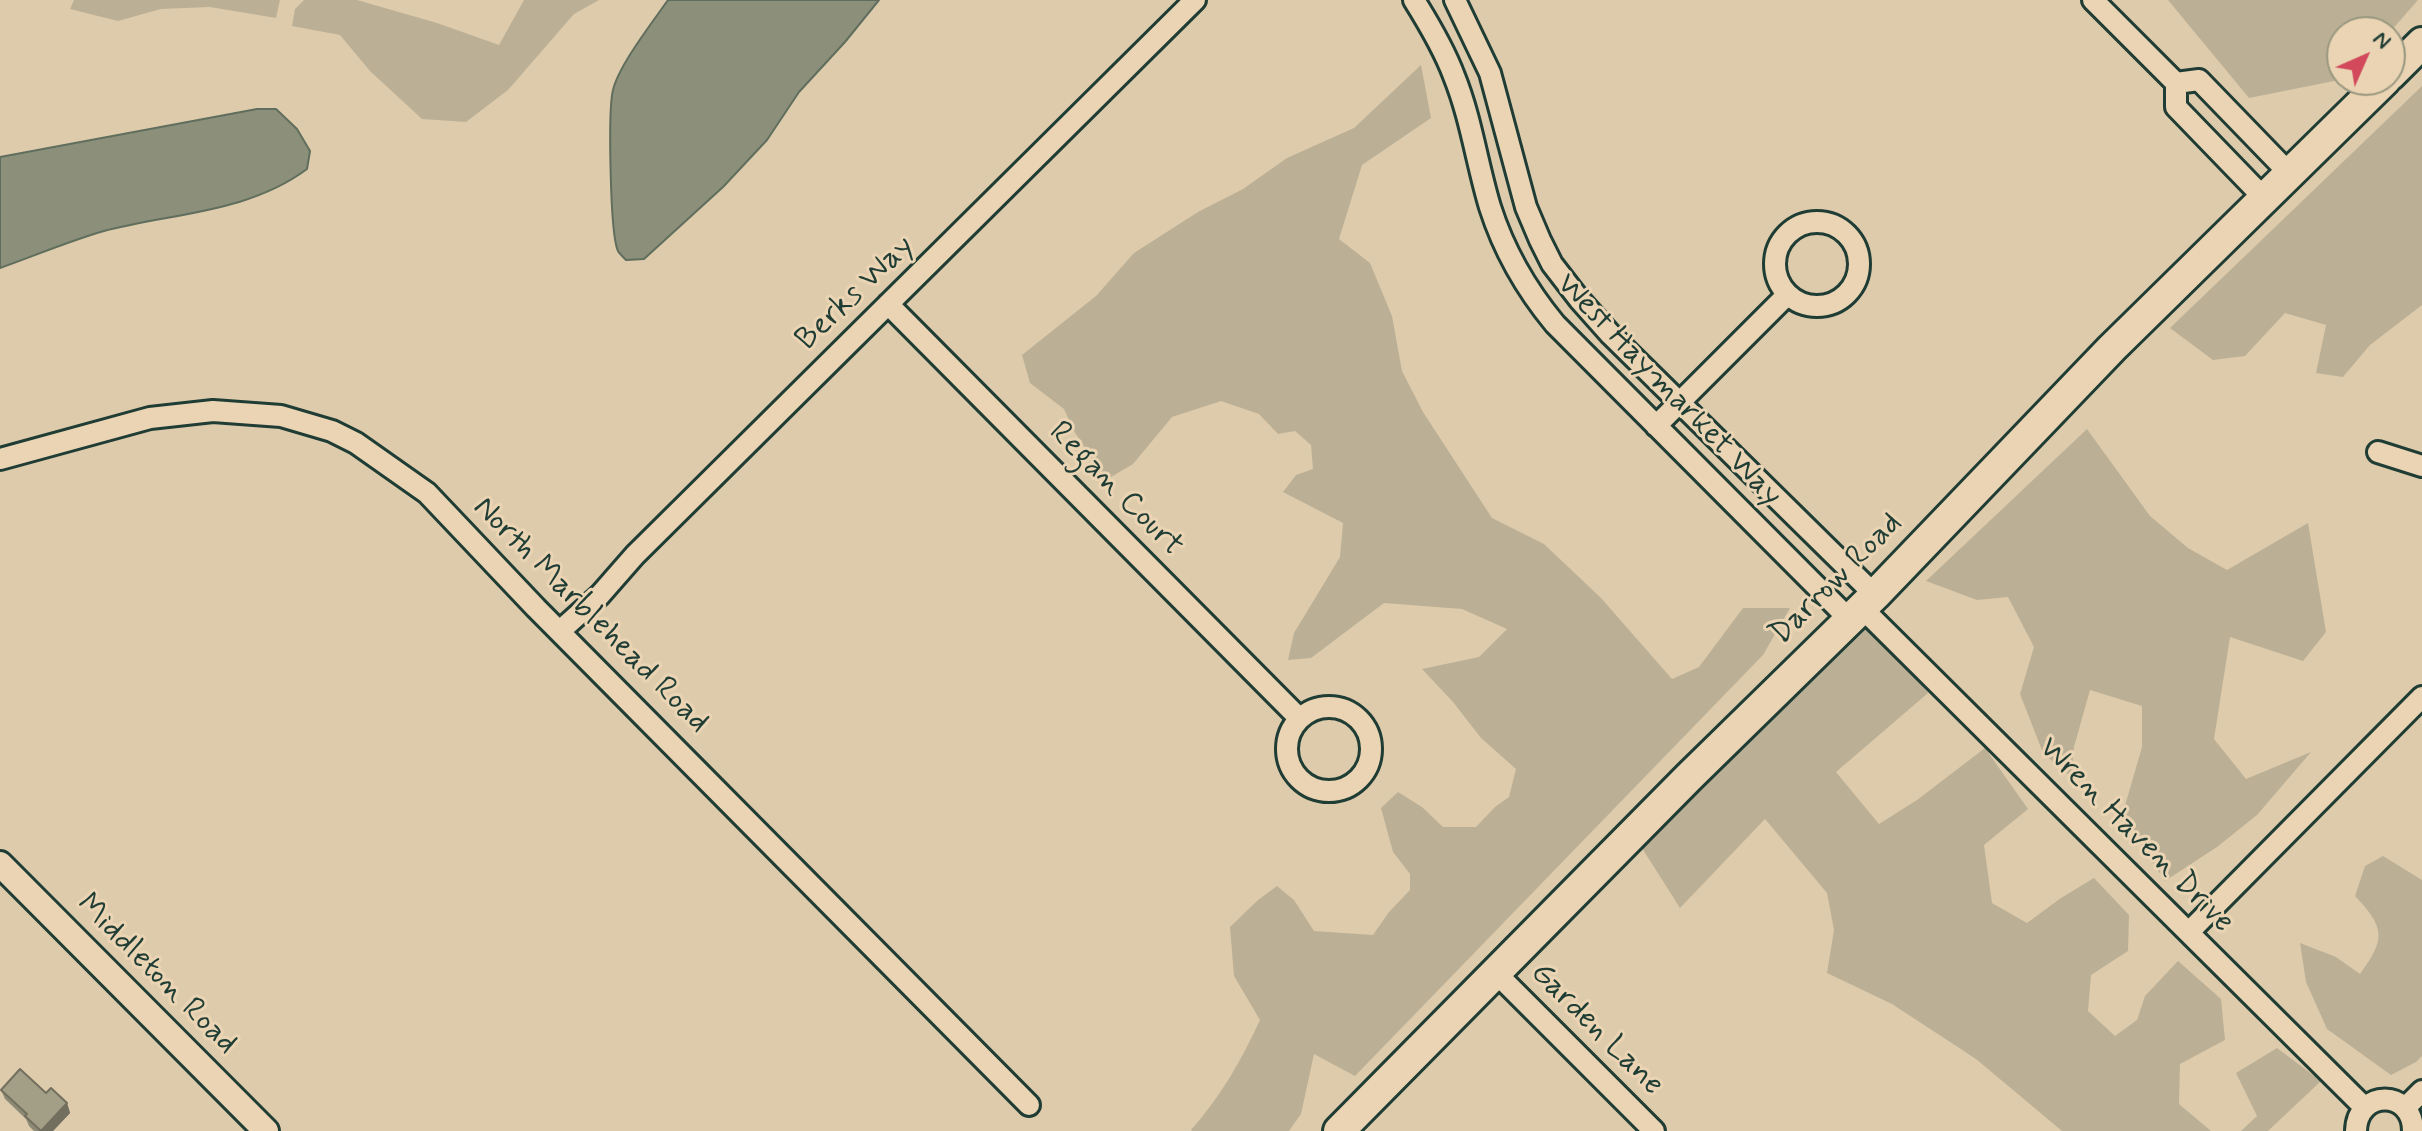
<!DOCTYPE html>
<style>
body{margin:0}
#map{position:relative;width:2422px;height:1131px;overflow:hidden;background:#decbac;font-family:Mynerve,sans-serif}
canvas{display:block}
.north{position:absolute;left:2326px;top:16px;width:80px;height:80px;box-sizing:border-box;background:#ead4b3;border:2px solid #999880;border-radius:50%;rotate:45deg;font-size:22px;font-weight:700;line-height:32px;text-align:center;color:#1f3d34}
.north::after{content:'';display:block;margin:auto;width:28px;height:36px;background:#d1495b;clip-path:polygon(50% 0,100% 100%,50% 72%,0 100%)}
</style>
<div id="map">
<canvas width="2422" height="1131"></canvas>
<div class="north">N</div>
</div>
<script>
const ctx = document.querySelector('canvas').getContext('2d');
ctx.lineJoin = 'round';
function fill(path, color) { ctx.fillStyle = color; ctx.fill(path, 'evenodd'); }
function trace(path, color, width, dash) { ctx.strokeStyle = color; ctx.lineWidth = width; ctx.lineCap = dash ? 'butt' : 'round'; ctx.setLineDash(dash || []); ctx.stroke(path); }
function label(font, color, halo, rows, align = 'center') {
  ctx.font = font + ' Mynerve,sans-serif'; ctx.lineWidth = 6; ctx.setLineDash([]); ctx.textBaseline = 'middle'; ctx.strokeStyle = halo; ctx.fillStyle = color; for (const [text, x, y, turn = 0] of rows) {
    ctx.save(); ctx.translate(x, y); ctx.rotate((+turn || 0) * Math.PI / 180); ctx.textAlign = isNaN(turn) ? turn : align; if (halo) ctx.strokeText(text, 0, 0); ctx.fillText(text, 0, 0); ctx.restore();
  }
}
const green = new Path2D(`
 M74 0H280L276 18 210 7 161 9 118 21 70 9Z
 M304 0H357L437 23 499 45 524 0H599L574 14 508 90 466 122 422 119 370 71 340 35 292 26 295 9Z
 M2168 0H2418L2390 32H2342V77L2339 80 2249 98Z
 M1421 65 1431 118 1362 165 1339 239 1370 263 1392 316 1402 371 1423 412 1492 518 1544 544 1601 598 1672 679 1699 667 1743 608H1790L1763 655 1355 1076 1314 1054 1301 1114 1289 1131H1192L1191 1130C1221 1096 1241 1061 1260 1020L1234 976 1230 927 1258 900 1277 886 1294 900 1314 931 1373 935 1389 912 1410 890V874L1393 852 1381 808 1398 792 1422 807 1443 827H1476L1495 807 1509 797 1516 769 1481 738 1453 702 1422 669 1479 657 1507 629 1462 609 1384 603 1311 658 1288 660 1294 633 1340 557 1343 523 1283 492 1296 475 1313 469 1311 445 1295 431 1278 434 1259 414 1221 401 1172 417 1133 464 1106 480 1074 431 1064 409 1030 383 1022 355 1096 296 1134 253 1198 212 1243 189 1287 158 1354 128Z
 M2422 86V305L2370 345 2343 377 2316 373 2326 325 2285 313 2245 356 2213 360 2170 328Z
 M2087 429 2150 516 2188 548 2227 570 2308 523 2326 632 2303 661 2230 637 2214 739 2246 779 2311 752 2257 815 2217 847 2165 881 2122 816 2142 747V706L2090 690 2074 747 2071 777 2043 753 2020 694 2034 647 2008 597 1977 600 1926 581Z
 M1862 608 1928 693 1836 772 1879 824 1917 800 1985 748 2028 809 1984 845 1992 903 2027 923 2061 898 2094 878 2129 915 2128 951 2091 975 2088 1011 2115 1036 2137 1020 2145 996 2178 961 2221 999 2225 1040 2180 1064 2179 1104 2211 1131H2062L1976 1059 1892 1004 1827 973 1834 930 1827 893 1765 819 1680 908 1633 834Z
 M2383 856 2422 880V1056L2416 1062 2391 1075 2327 1029 2306 982 2300 943 2336 957 2360 974C2386 938 2385 928 2355 896L2365 866Z
 M2277 1048 2321 1081 2268 1131H2241L2257 1116 2236 1073Z`);
const water = new Path2D(`
 M668 0H879L845 42 799 92 767 140 723 187 644 259 626 260C624 258 619 253 618 251 610 234 608 110 613 90 619 65 652 23 668 0Z
 M257 109H276L297 129 310 151 307 169C248 213 172 213 104 231 69 241 34 256 0 268V157Z`);
const minor = new Path2D(`
 M1414 0C1429 24 1444 49 1454 76 1471 118 1477 164 1490 207 1504 251 1526 289 1555 324L1850 620
 M1455 0 1490 73 1526 207 1540 240 1552 264 1579 299 1611 335 1875 595
 M2093 0 2176 83
 M2264 198 2176 107V83L2199 80 2289 173
 M1775 264a42 42 0 1 1 84 0a42 42 0 1 1-84 0Z
 M888 304 1299 718
 M1656 426 1787 295
 M2378 452 2422 466
 M0 459 150 418 213 411 281 416 332 431 356 443 427 493 536 608 1029 1105
 M1862 608 2364 1107
 M560 631 600 595 635 555 1195 0
 M1287 749a42 42 0 1 1 84 0a42 42 0 1 1-84 0Z
 M2189 932 2422 697
 M1495 972 1654 1131
 M2406 1107 2422 1091
 M2356 1131C2357 1089 2413 1089 2413 1131`);
const tertiary = new Path2D(`
 M0 864 266 1131`);
const primary = new Path2D(`
 M2390 75 2422 43
 M1339 1131 1689 777 1875 595 2112 348 2385 80`);
const wall = new Path2D(`
 M1 1090 46 1093 67 1103 70 1113 53 1131H34L29 1126 26 1119 5 1099Z`);
const shadedWall = new Path2D(`
 M67 1103 70 1113 53 1131H41Z`);
const building = new Path2D(`
 M20 1069 46 1093 51 1088 67 1103 41 1131 25 1116 27 1114 1 1090Z`);
const streetNames = [
 ["Berks Way",856,294,-44],
 ["West Haymarket Way",1668,391,46],
 ["Regan Court",1115,490,45],
 ["Darrow Road",1837,580,-45],
 ["North Marblehead Road",590,616,45],
 ["Wren Haven Drive",2135,836,45],
 ["Middleton Road",156,975,45],
 ["Garden Lane",1596,1030,45]
];
fill(green, '#bbb095');
fill(water, '#8c8f79');
trace(water, '#606e5d', 2);
trace(minor, '#1f3d34', 26);
trace(tertiary, '#1f3d34', 30);
trace(primary, '#1f3d34', 36);
trace(minor, '#ead4b3', 20);
trace(tertiary, '#ead4b3', 24);
trace(primary, '#ead4b3', 30);
fill(wall, '#8c8974');
fill(shadedWall, '#726f5e');
fill(building, '#a39f87');
trace(building, '#726f5e', 2);
label('32px', '#1f3d34', '#ead4b3', streetNames);
</script>
